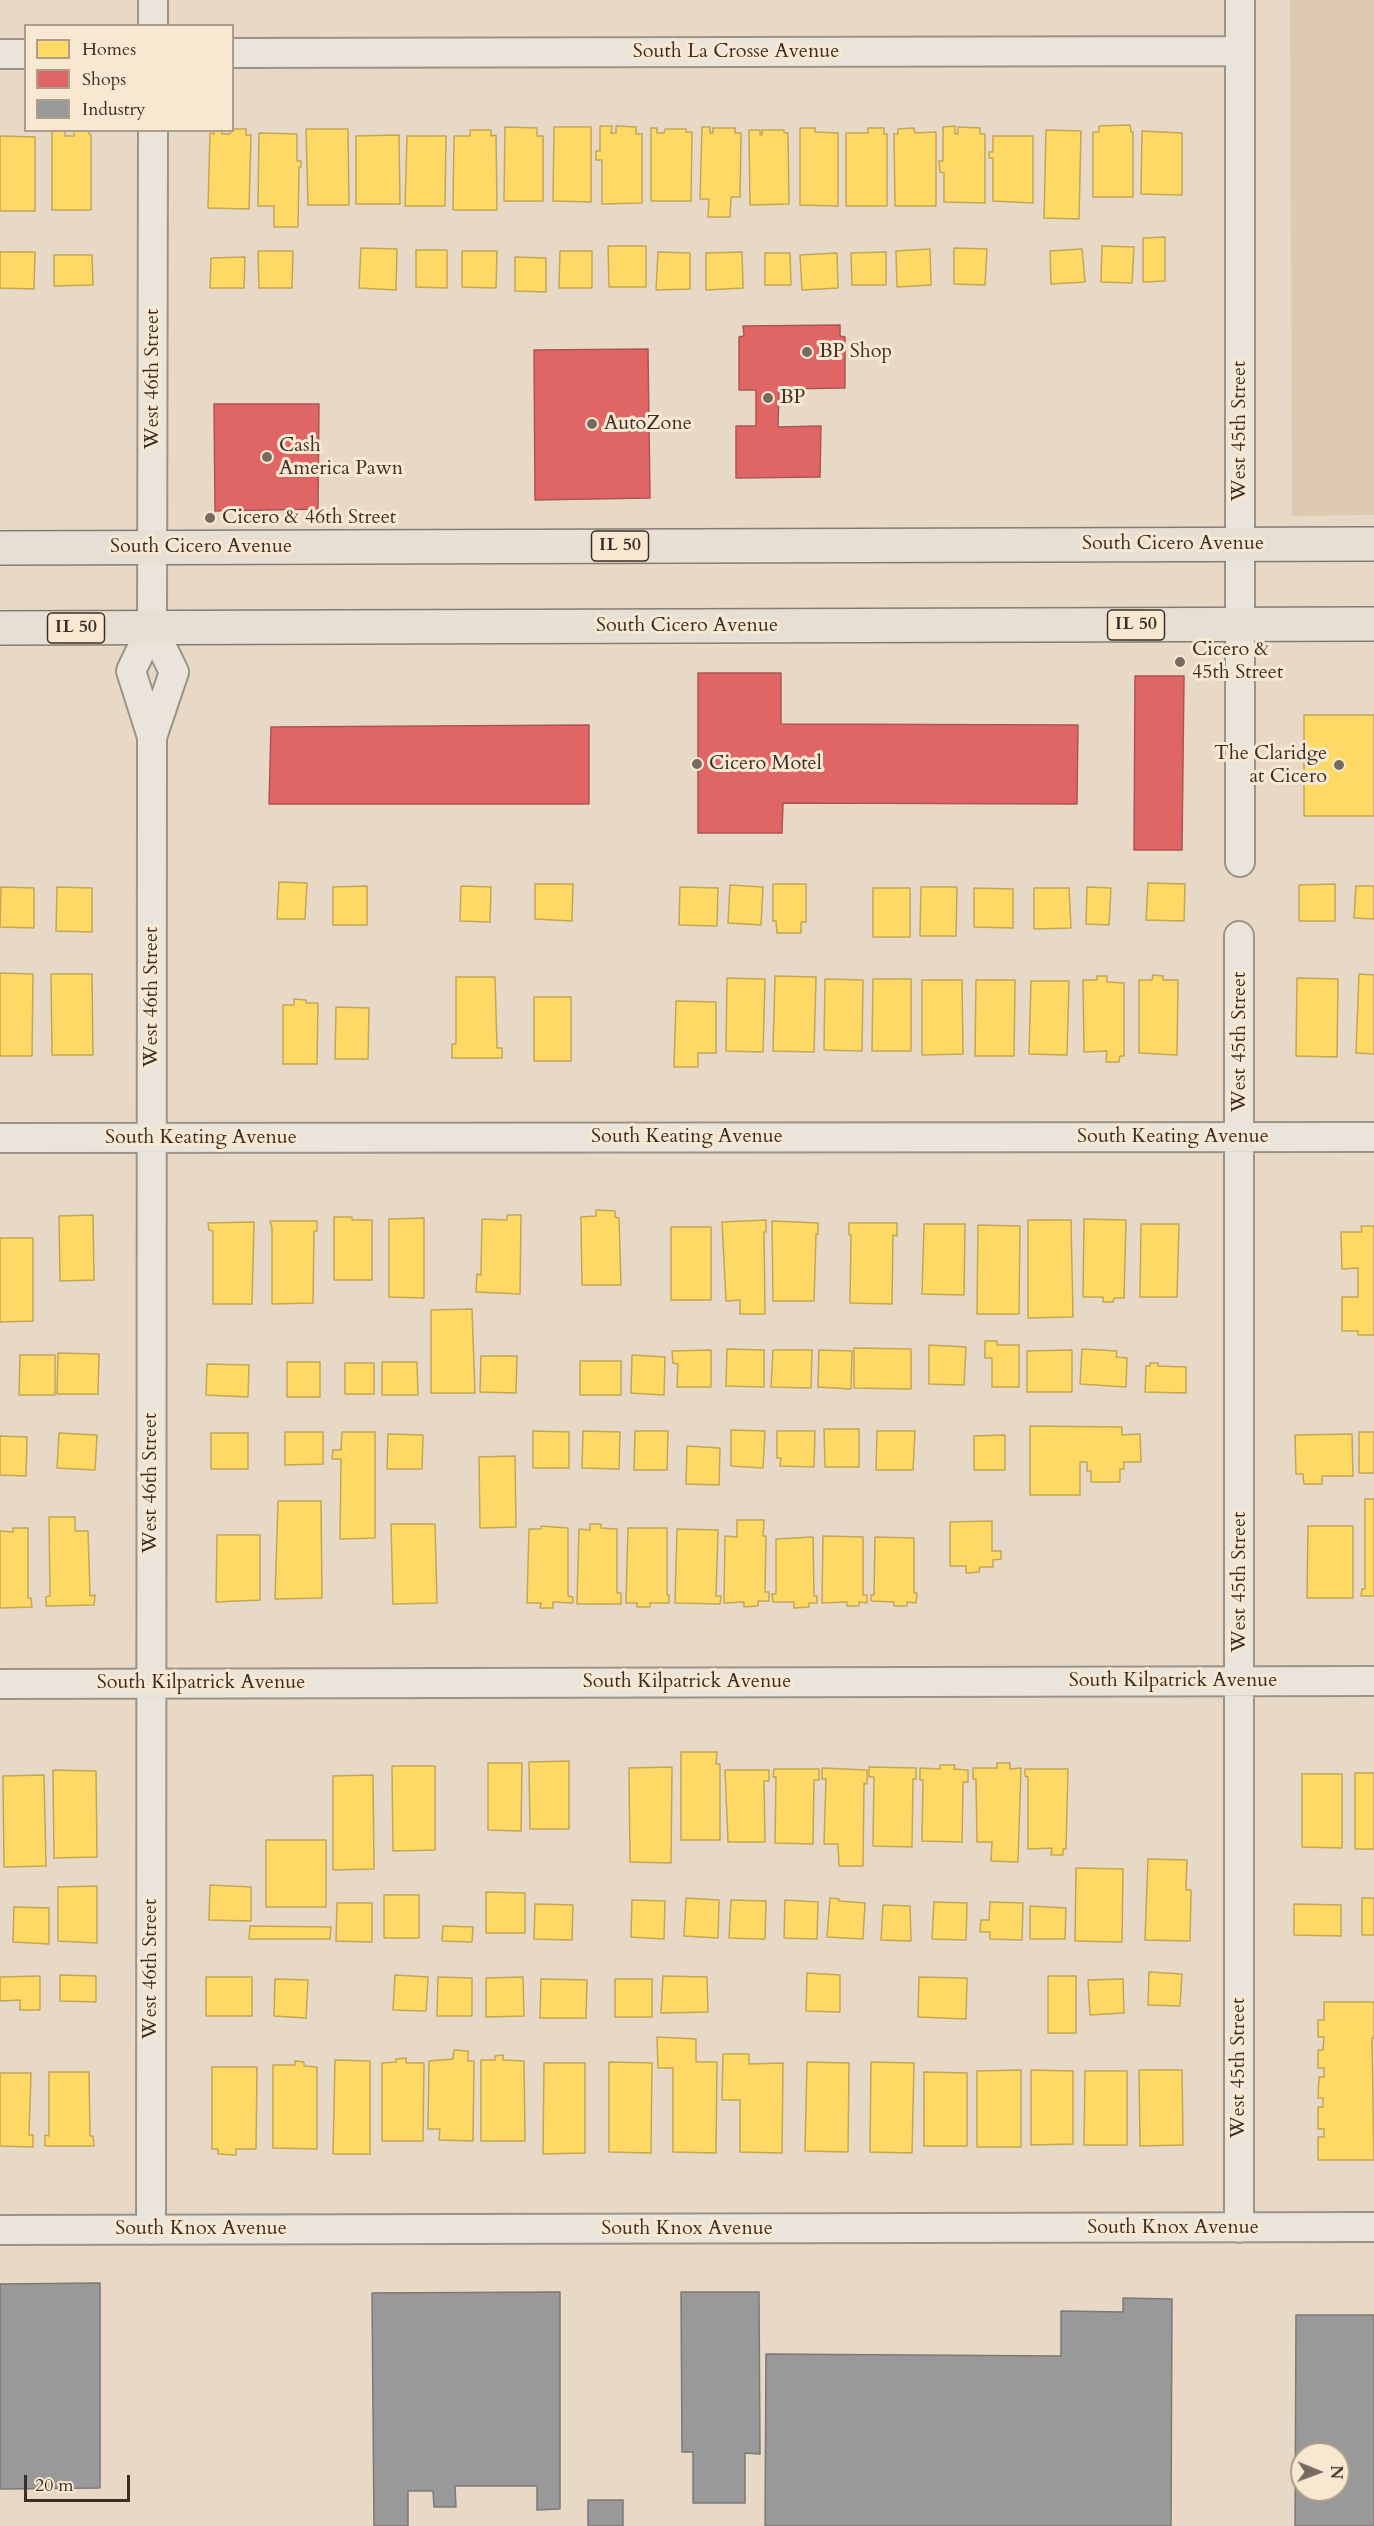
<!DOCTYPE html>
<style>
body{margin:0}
#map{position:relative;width:1374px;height:2526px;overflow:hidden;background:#e7d9c6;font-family:Cardo,serif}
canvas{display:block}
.legend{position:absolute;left:24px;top:24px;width:210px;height:108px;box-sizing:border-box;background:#f8e8d1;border:2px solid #ac9e8d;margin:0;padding:8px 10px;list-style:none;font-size:18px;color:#3a2e27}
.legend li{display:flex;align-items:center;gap:12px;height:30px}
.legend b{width:30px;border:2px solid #ac9e8d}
.north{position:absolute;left:1290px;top:2442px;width:60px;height:60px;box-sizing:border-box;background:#f8e8d1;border:2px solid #ac9e8d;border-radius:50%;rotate:91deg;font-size:16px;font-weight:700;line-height:24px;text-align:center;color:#3a2e27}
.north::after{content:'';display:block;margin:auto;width:21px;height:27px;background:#776a5f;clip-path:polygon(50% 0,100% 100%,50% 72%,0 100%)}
.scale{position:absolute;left:24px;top:2475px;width:106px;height:27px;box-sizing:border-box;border:3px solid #3a2e27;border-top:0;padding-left:8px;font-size:18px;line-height:21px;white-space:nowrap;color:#3a2e27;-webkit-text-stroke:4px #f8e8d1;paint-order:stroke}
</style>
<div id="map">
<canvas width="1374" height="2526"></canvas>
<ul class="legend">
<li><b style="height:16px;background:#ffd966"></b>Homes</li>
<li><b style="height:16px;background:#e06666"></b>Shops</li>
<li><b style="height:16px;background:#999"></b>Industry</li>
</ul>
<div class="north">N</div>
<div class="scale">20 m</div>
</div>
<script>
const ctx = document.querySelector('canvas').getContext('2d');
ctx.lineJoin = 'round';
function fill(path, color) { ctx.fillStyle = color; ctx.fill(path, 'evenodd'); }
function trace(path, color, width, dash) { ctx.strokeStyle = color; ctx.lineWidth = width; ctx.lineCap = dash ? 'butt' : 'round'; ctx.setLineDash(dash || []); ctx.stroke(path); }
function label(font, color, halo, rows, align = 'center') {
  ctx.font = font + ' Cardo,serif'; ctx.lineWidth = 6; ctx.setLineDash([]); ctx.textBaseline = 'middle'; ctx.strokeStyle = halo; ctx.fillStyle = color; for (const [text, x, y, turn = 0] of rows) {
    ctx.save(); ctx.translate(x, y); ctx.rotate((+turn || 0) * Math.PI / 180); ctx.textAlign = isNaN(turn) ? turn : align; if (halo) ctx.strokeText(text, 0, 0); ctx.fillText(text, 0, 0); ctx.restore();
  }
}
const green = new Path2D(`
 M1290 0H1374V515L1292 516Z`);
const homes = new Path2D(`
 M1130 125 1131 132H1133V197H1093V132H1099V126Z
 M600 126H612L611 133H616V126L636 127V134H642V203L602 204V160H596V151H600Z
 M955 126V134H958V127L980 128V134H985V203L944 202V173L940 172 939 161H943V127Z
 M505 127 537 128V136H543V201H504Z
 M554 127H591V202L553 201Z
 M702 127H710V133H713V128H735V133H741L740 197H731L730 217H708L709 199H700Z
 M651 128H657V133H664L665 129H686V132H692L691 201H651Z
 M800 128H815V132L838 133V206L800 205Z
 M868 128H884V134H887V206H846V133H868Z
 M914 128 915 133 936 132V206H895L894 134H898V129Z
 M232 129H246V135H251L249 209 208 208 210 133 214 134V130H222V134H230Z
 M306 129H348L349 205H308Z
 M52 130 65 131V136H74V130H89V134L91 135V210H52Z
 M470 130H491V136L496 135 497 210H453L454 136H470Z
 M749 130H760V135H762V130H784V133H788L789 204 750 205Z
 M1046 130 1081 131 1079 219 1044 218Z
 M1142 131 1182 133V195L1141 194Z
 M259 133 297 134V161H301V167H299L298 227H274V206H258Z
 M399 135 400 204H356V136Z
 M0 136 35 137V211H0Z
 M407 136H446L445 206H405Z
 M993 136H1033V203L993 201V158H989V152H993Z
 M1165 237V281L1143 282V238Z
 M608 246H646V287H609Z
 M1102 246 1134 247 1132 283 1101 282Z
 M361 248 397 249 396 290 359 288Z
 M954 248 987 249 985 285 954 284Z
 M930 249 931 285 897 287 896 251Z
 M1082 249 1085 282 1051 284 1050 251Z
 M416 250H447V288L416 287Z
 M258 251H293L292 288H259Z
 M462 251H497L496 288 462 287Z
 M560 251H592V288H559Z
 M0 252H35L34 289 0 288Z
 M658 252 690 253V289L656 290Z
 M742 252 743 288 706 290V253Z
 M886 252V285H852L851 253Z
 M765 253H790L791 285H765Z
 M837 253 838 288 802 290 800 255Z
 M54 255H92L93 285 54 286Z
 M245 257 244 288H210L211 258Z
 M515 257 546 258V292L515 291Z
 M1304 715H1374V816H1304Z
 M279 882 307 883 305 919H277Z
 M1148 883 1185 884 1184 921 1146 920Z
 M535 884H573L572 921 535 919Z
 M773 884H806V922H801V933H777L776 921H773Z
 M1335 884V921H1299V885Z
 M730 885 763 887 761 925 728 923Z
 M367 886V925H333V887Z
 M461 886 491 887 490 922 460 921Z
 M1356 886H1374V919L1354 918Z
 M1 887 34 888V928L0 927Z
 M57 887 92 888V932L56 931Z
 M680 887 718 888 717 926 679 925Z
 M921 887H957L956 936H920Z
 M1087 887 1111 888 1109 925 1086 924Z
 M873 888H910V937H873Z
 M974 888 1013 889V928L974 927Z
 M1034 888H1069L1071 928 1034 929Z
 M0 973 33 974 32 1056H0Z
 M51 974H92L93 1055H52Z
 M1359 974 1374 975V1054L1356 1053Z
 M1153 975 1163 976V980H1178L1177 1055 1139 1053V980H1152Z
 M775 976 816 977 814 1052 773 1051Z
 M1097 976H1107V982L1124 983V1056H1120L1119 1062H1106L1107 1051 1084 1052 1083 980H1097Z
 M456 977H495L497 1048H502V1058H452V1044H456Z
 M727 978 765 979 763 1052 726 1051Z
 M1297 978 1338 979 1337 1057 1296 1056Z
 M825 979 863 980 862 1051 824 1050Z
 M873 979H911V1051H872Z
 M922 980H962L963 1054 922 1055Z
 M976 980H1015L1014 1056H975Z
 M1031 981H1069L1067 1055 1029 1054Z
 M534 997H571V1061H534Z
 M294 999 306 1000V1003H318L317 1064H283V1005H294Z
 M676 1001 716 1002V1053H698V1067H674Z
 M336 1007 369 1008 368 1059H335Z
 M596 1210 615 1211V1217L619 1218 621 1285H582L581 1217 596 1216Z
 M93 1215 94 1280 60 1281 59 1216Z
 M507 1215H521L520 1294 476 1292 477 1274 481 1275 482 1219 507 1220Z
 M334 1217H352V1220H372V1280H334Z
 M424 1218V1298L389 1297V1219Z
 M1084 1219 1126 1220 1124 1298H1114L1113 1302H1103V1297H1083Z
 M766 1220V1232H764L765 1314H740V1300L726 1301 722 1222Z
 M1028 1220H1071L1073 1317 1028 1318Z
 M270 1221H317V1231H314L313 1303 272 1304V1228Z
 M772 1221 818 1223V1234H816L814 1301H773Z
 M254 1222 252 1304H213V1231L209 1230 208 1223Z
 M849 1223H897V1236L893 1235 892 1304 850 1303 851 1235H849Z
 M924 1224H965L964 1295 922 1294Z
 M1141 1224H1179L1177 1297H1140Z
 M978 1225 1020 1226 1019 1314H977Z
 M1361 1226H1374V1335H1358V1331H1342V1297H1358V1268L1342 1269 1341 1232H1362Z
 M671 1227H711V1300H671Z
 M0 1238H33V1321L0 1322Z
 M472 1309 475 1393H431V1310Z
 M985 1341H997V1345H1019V1387H992V1358H985Z
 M929 1345 966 1347 964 1385 929 1384Z
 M854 1348 911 1349V1389L854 1388Z
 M727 1349 764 1350V1387L726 1386Z
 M1082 1349 1117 1351 1116 1357 1127 1358 1126 1387 1080 1384Z
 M711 1350V1387H677L678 1364 673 1363 672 1351Z
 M773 1350H812L811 1388 771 1387Z
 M819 1350 852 1351 851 1389 818 1387Z
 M1072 1350V1392H1027V1351Z
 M58 1353 99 1354 98 1394H57Z
 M20 1355H55V1395H19Z
 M632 1355 665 1357 664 1395 631 1393Z
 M481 1356H517L516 1393 480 1392Z
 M580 1361H621V1395H580Z
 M287 1362H320V1397H287Z
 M382 1362H417L418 1395H382Z
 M345 1363H374V1394H345Z
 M1150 1363H1158V1366L1186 1367V1393L1145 1392 1146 1366H1150Z
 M207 1364 249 1365 248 1397 206 1395Z
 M1030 1426 1122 1427V1435L1140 1434 1141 1462H1124V1469H1120V1482H1091V1471H1087V1462H1080V1495H1030Z
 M824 1429H859V1467H825Z
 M731 1430 765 1431 763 1468 731 1466Z
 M533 1431 569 1432V1468H533Z
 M583 1431 620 1432 619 1469 582 1468Z
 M635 1431H668L667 1470H634Z
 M777 1431H815L814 1467 780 1466 781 1458H777Z
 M877 1431H915L913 1470H876Z
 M285 1432H323V1464L285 1465Z
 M342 1432H375V1538L340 1539 341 1459H332L333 1450H341Z
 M1359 1432H1374V1473H1359Z
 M59 1433 97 1435 95 1470 57 1468Z
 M211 1433H248V1469H211Z
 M388 1434 423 1435 422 1469H387Z
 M1352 1434 1353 1476H1322V1484H1304L1303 1474H1296L1295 1435Z
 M1005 1435V1470H974V1436Z
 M0 1436 27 1437 26 1476 0 1475Z
 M687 1446 720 1448 719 1485 686 1484Z
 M515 1456 516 1527 480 1528 479 1457Z
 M1365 1499H1374V1596H1361L1362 1589H1365Z
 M278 1501H321L322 1598 275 1599Z
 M49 1517H75V1531H88L90 1596 95 1595 94 1605 46 1606V1597L50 1596Z
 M737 1520H764L763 1536H766L765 1592H769V1601H758V1606L744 1607V1602L724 1603 725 1536 737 1537Z
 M992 1521V1551H1001V1559L993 1560V1567H980L979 1572 966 1573V1566H950V1522Z
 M391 1524H435L437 1603 393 1604Z
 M590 1524H601V1528L617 1529V1593H621V1604H577L579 1529 590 1530Z
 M541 1526 568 1528V1596L573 1597V1603L553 1602V1608H540L541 1603H527L529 1529H541Z
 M1308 1526H1353V1598H1307Z
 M13 1528H28V1598H31L32 1607 0 1608V1531L13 1532Z
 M628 1528H667V1595H669V1603H650V1607H637V1603H626Z
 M677 1529 718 1530 716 1596H721L720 1604 675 1603Z
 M217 1535H260V1600L216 1602Z
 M823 1536 863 1537V1595H867V1603L859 1602V1606H847V1602L822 1603Z
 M813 1537 814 1596H817V1603H809V1607L794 1608V1602H773L772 1594H776V1539Z
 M875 1537 914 1538V1593H917L916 1603 907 1602V1606H894V1602L871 1601V1595H874Z
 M681 1752H717L716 1764H720V1840H681Z
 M569 1761V1829H530L529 1762Z
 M488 1763H522L521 1831 488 1830Z
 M997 1763H1010V1769L1021 1768 1018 1862 991 1861 992 1842H977L976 1779H973V1768H997Z
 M940 1765H955L954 1769 968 1770V1782H963L962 1842 922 1841 923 1780H920V1768L940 1769Z
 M392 1766H435V1850L393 1851Z
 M672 1767 671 1863 630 1862 629 1768Z
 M869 1767 916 1768V1779H913L912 1847 873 1846 874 1777H869Z
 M822 1768 867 1770V1784L864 1783 863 1866H839L838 1844H824L826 1779H822Z
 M774 1769H819V1780H814L813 1844 775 1843 776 1777H773Z
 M1025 1769H1068L1066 1849H1063V1855H1051L1052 1848 1028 1849V1777L1025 1776Z
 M53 1770 96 1771 97 1857 54 1858Z
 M725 1770H769V1781H764L765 1842H728Z
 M1355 1773H1374V1849H1355Z
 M1302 1774H1342V1848L1302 1847Z
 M44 1775 46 1866 4 1867 3 1776Z
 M373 1775 374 1869 333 1870V1776Z
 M266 1840H326V1907H266Z
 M1148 1859 1187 1860 1186 1890H1191L1190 1941 1145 1940Z
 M1076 1868 1123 1869 1122 1942 1075 1941Z
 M210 1885 251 1887V1921L209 1920Z
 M97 1886V1943L58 1941V1887Z
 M486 1892 525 1893V1933H486Z
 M384 1895H419V1938H384Z
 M686 1898 719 1900 718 1938 684 1936Z
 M830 1898 839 1899V1901L865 1903 863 1939 827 1937Z
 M1362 1898H1374V1935H1362Z
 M632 1900 665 1901 664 1939 631 1937Z
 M731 1900 766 1901 765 1939 729 1938Z
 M785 1900 818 1902 817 1939 784 1938Z
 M934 1902 967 1903 966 1940 932 1939Z
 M990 1902 1023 1903 1022 1940 990 1939V1932H980L981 1920H989Z
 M337 1903H372V1942L336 1941Z
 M535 1904 573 1905 572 1940 534 1939Z
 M1294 1904 1341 1905V1936L1294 1935Z
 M883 1905 910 1906 911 1941 881 1940Z
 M1030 1906 1066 1908 1065 1939H1030Z
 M14 1907 49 1908V1944L13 1942Z
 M250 1926 331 1927 330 1939H249Z
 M443 1926 473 1927 472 1942 442 1941Z
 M1149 1972 1182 1974 1180 2006 1148 2005Z
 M807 1973 840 1975V2012L806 2011Z
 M60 1975 96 1976V2002L60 2001Z
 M395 1975 428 1977 426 2011 393 2010Z
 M40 1976V2010H20V2000L0 2001V1977Z
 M663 1976 707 1977 708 2012 661 2013Z
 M1048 1976H1076V2033H1048Z
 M206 1977H252V2016H206Z
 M438 1977 472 1978V2016H437Z
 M523 1977 524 2016 486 2017V1978Z
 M919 1977 967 1978 966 2019 918 2017Z
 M275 1979 308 1980 306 2018 274 2016Z
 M541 1979 587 1980 586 2018H540Z
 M615 1979H652V2017H615Z
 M1123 1979 1124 2013 1090 2015 1088 1980Z
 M1324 2002H1374V2038H1372L1374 2160H1318V2137H1324V2129H1318V2107H1323V2098H1318L1319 2077H1324V2068H1318V2050H1323L1324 2037H1318V2020H1324Z
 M657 2037 696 2039V2062H717L716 2153 673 2152V2068H658Z
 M454 2050 468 2051V2061H474L473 2141 439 2140 440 2129H428L429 2061 453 2059Z
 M723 2054H749V2064L783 2063 782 2153 740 2152V2100H722Z
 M503 2055V2060L524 2061 525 2141H481V2060H495V2056Z
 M406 2058V2063H424L423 2141H382V2063L396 2062V2059Z
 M335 2060 370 2061V2154H333Z
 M295 2061 304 2062V2066L317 2067V2149L273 2148V2065H295Z
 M609 2062 652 2063 651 2153 609 2152Z
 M807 2062 849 2063 848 2152 805 2151Z
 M871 2062 914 2063 912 2153 870 2152Z
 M544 2063H585V2153L543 2154Z
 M212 2067H257L256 2149H236V2155L218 2154V2149H212Z
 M1021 2070V2147H977V2071Z
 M1031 2070 1073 2071V2144L1031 2145Z
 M1139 2070H1182L1183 2145 1140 2146Z
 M1085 2071H1127V2145H1084Z
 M49 2072H89L90 2136H93L94 2146H45V2135L49 2136Z
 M924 2072 967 2073V2146H924Z
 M0 2073H31L29 2135H33V2147L0 2146Z`);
const shops = new Path2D(`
 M840 325V336L845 337V388L779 389 778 427 821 426 820 477 736 478V426H756V390H739V337L744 336 743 326Z
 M648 349 650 498 535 500 534 350Z
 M214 404H319L318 509 215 511Z
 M698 673H781V724L1078 725 1077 804 783 803 782 833H698Z
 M1135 676H1184L1182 850H1134Z
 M589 725V804H269L271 727Z`);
const industry = new Path2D(`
 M100 2283V2488L0 2489V2284Z
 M560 2292V2509L537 2510V2486H455L456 2507H434L433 2491H408V2526H374L372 2293Z
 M681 2292H759L760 2454 745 2453V2503H693V2452H682Z
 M1123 2298 1172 2299 1171 2526H765L766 2354 1061 2356V2311L1123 2312Z
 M1296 2315H1374V2526H1295ZM1302 2454H1338V2490H1302Z
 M588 2500H623V2526H588Z`);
const minor = new Path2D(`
 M153 0V26
 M232 53 1240 51
 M0 54H26
 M152 627 174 672 152 737
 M1240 862V0
 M1239 936V2228
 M0 1138 1374 1137
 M0 1684 1374 1681
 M0 2230 1374 2227
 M151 2230 152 737 131 671 152 627 153 130`);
const primary = new Path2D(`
 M0 548 1374 544
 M0 628 1374 624`);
const markers = [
 [807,352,6,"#776a5f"],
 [768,398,6,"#776a5f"],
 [592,424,6,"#776a5f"],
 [267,457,6,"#776a5f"],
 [210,518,6,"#776a5f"],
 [1180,662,6,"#776a5f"],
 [697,764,6,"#776a5f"],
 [1339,765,6,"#776a5f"]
];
const shields = [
 [620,546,57],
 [1136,625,57],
 [76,628,57]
];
const shieldNames = [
 ["IL 50",620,546],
 ["IL 50",1136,625],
 ["IL 50",76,628]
];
const streetNames = [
 ["South La Crosse Avenue",736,52],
 ["West 46th Street",153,379,-90],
 ["West 45th Street",1240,431,-90],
 ["South Cicero Avenue",1173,544],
 ["South Cicero Avenue",201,547],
 ["South Cicero Avenue",687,626],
 ["West 46th Street",152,997,-90],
 ["West 45th Street",1240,1042,-90],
 ["South Keating Avenue",687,1137],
 ["South Keating Avenue",1173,1137],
 ["South Keating Avenue",201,1138],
 ["West 46th Street",151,1483,-90],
 ["West 45th Street",1240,1582,-90],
 ["South Kilpatrick Avenue",1173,1681],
 ["South Kilpatrick Avenue",687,1682],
 ["South Kilpatrick Avenue",201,1683],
 ["West 46th Street",151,1969,-90],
 ["West 45th Street",1239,2068,-90],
 ["South Knox Avenue",1173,2228],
 ["South Knox Avenue",201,2229],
 ["South Knox Avenue",687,2229]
];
const poiNames = [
 ["BP Shop",819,352],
 ["BP",780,398],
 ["AutoZone",604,424],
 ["Cash",279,446],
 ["America Pawn",279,469],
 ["Cicero & 46th Street",222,518],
 ["Cicero &",1192,650],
 ["45th Street",1192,673],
 ["The Claridge",1327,754,"right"],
 ["at Cicero",1327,777,"right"],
 ["Cicero Motel",709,764]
];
fill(green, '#ddcab1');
fill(homes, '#ffd966');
trace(homes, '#c4a653', 1.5);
fill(shops, '#e06666');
trace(shops, '#ae5553', 1.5);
fill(industry, '#999');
trace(industry, '#7c7977', 1.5);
trace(minor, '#9c9388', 32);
trace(primary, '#857c72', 36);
trace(minor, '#eae4da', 28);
trace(primary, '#e7dfd4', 33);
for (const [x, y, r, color] of markers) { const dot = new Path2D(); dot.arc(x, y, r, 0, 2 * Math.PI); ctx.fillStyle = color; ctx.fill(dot); trace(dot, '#f8e8d1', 2); }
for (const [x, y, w] of shields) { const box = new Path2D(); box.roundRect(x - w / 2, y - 15, w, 30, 4.5); ctx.fillStyle = '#f8e8d1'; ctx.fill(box); trace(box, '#3a2e27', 1.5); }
label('bold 18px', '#3a2e27', null, shieldNames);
label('20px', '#3a2e27', '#f8e8d1', streetNames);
label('20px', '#3a2e27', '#f8e8d1', poiNames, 'left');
</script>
